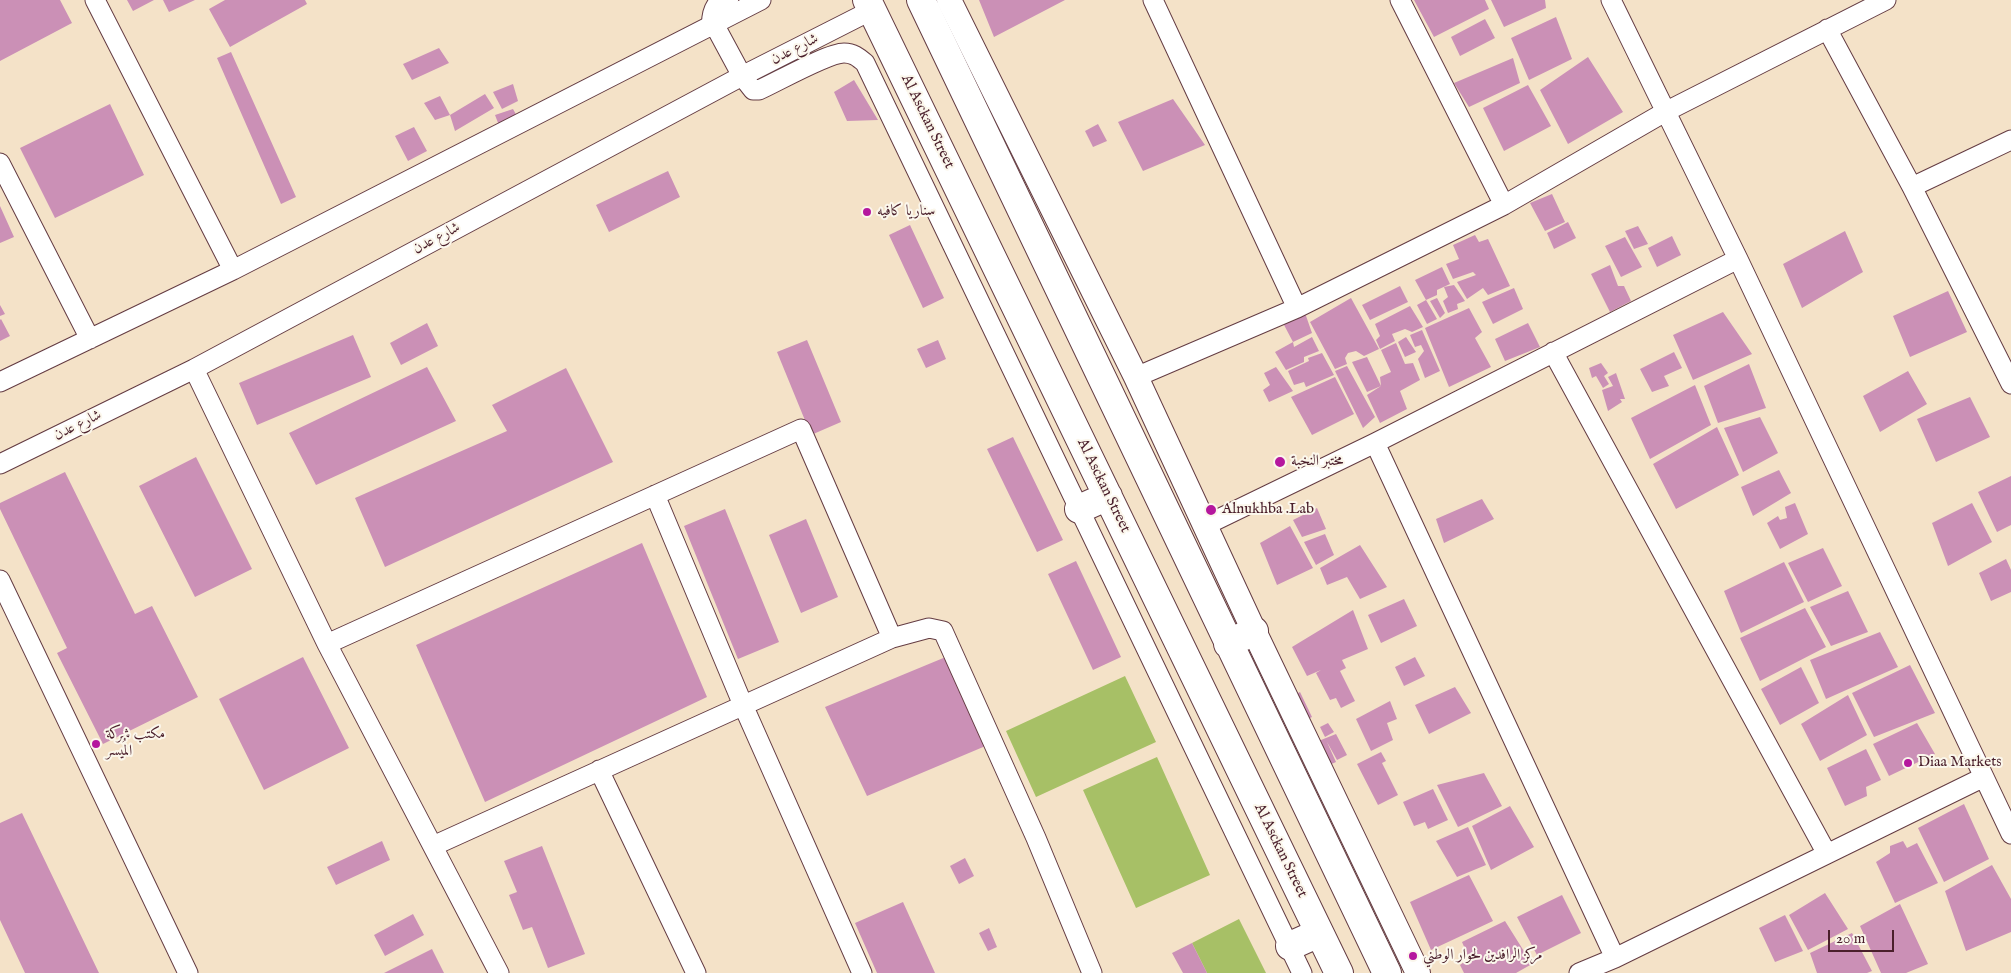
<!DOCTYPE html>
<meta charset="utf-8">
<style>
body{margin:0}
#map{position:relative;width:2011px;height:973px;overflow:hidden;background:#f4e2c8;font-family:"IM FELL English",serif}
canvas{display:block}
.scale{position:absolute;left:1828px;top:930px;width:66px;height:22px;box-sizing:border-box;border:2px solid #4a1f2b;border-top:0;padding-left:6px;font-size:15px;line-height:18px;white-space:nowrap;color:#4a1f2b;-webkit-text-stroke:4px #fbf7ec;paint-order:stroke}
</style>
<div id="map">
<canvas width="2011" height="973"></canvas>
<div class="scale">20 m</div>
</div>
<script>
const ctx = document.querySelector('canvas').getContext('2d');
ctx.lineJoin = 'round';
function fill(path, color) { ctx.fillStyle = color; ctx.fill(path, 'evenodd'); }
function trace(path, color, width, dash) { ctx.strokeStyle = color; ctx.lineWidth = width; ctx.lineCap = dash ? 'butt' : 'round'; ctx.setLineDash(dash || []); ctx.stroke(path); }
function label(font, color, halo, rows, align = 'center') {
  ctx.font = font + ' "IM FELL English",Amiri,serif'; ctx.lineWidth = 4; ctx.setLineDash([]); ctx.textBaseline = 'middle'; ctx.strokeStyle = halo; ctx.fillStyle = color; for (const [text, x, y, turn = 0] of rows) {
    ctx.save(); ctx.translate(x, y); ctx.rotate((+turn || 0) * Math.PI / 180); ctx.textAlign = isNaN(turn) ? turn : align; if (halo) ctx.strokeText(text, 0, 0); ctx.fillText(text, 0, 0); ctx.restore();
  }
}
const green = new Path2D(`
 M1125 676 1156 742 1036 797 1006 731Z
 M1157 757 1210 875 1136 908 1083 790Z
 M1239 919 1266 973H1207L1192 943Z`);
const building = new Path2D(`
 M0 0H60L72 23 0 61Z
 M127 0H154L133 11Z
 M163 0H195L169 12Z
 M225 0H305L307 4 230 47 209 9Z
 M979 0H1065L994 37Z
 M1414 0H1485L1489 9 1434 37Z
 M1491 0H1545L1546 8 1504 27Z
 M1556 17 1572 59 1529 80 1511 38Z
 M1485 19 1495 38 1460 56 1451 37Z
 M439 48 449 63 412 80 403 64Z
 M231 52 296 197 281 204 217 58Z
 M1588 57 1623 112 1568 144 1540 90Z
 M1513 58 1520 83 1469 107 1454 83Z
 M854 80 878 120 847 121 834 92Z
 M513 84 518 101 502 109 493 92Z
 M1528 85 1551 126 1504 151 1483 108Z
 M485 94 494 108 455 131 450 115Z
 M440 96 450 115 435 120 424 103Z
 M1173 99 1205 145 1143 171 1118 122Z
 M110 104 144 175 55 218 20 148Z
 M513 109 518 118 500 128 495 115Z
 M1098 124 1107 141 1093 147 1085 131Z
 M414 127 427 151 408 161 395 136Z
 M668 171 680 197 609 232 596 205Z
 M1552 194 1565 222 1545 231 1530 203Z
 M0 206 14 237 0 243Z
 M1568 222 1576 238 1554 249 1547 233Z
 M910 225 944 298 923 308 889 235Z
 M1638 226 1648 244 1634 249 1625 231Z
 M1845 231 1863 272 1802 308 1783 264Z
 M1475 235 1479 242 1488 239 1510 286 1488 295 1483 288 1467 299 1457 282 1476 275 1473 272 1453 279 1446 264 1459 259 1453 245Z
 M1672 236 1681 255 1657 267 1648 248Z
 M1625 237 1642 267 1621 277 1605 246Z
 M1610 265 1618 286H1624L1631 301 1610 312 1591 274Z
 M1442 267 1450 284 1437 290V295L1426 300 1415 280Z
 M1454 285 1465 301 1457 304 1458 309 1448 313 1443 301 1448 297 1444 287Z
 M1400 286 1408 302 1370 320 1362 305Z
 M1514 288 1523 309 1493 324 1482 302Z
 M1948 291 1967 332 1910 357 1893 316Z
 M1351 298 1379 349 1364 356 1356 351 1348 353 1345 358 1347 364 1335 369 1310 322Z
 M1437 298 1445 313 1440 318 1430 301Z
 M1426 300 1437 319 1427 324 1417 305Z
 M0 305 5 314 0 316Z
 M1410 306 1423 327 1412 332 1405 329 1392 334 1395 341 1380 349 1376 340 1380 336 1375 324Z
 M1469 308 1482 332 1475 338 1491 367 1449 387 1425 328Z
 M1723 312 1752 354 1693 380 1673 335Z
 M1305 313 1312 333 1293 342 1283 323Z
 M1 319 10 336 0 341V320Z
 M427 323 438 346 401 365 390 343Z
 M1528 323 1540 347 1505 361 1495 339Z
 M1422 330 1440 371 1425 378 1418 359 1424 351 1421 345 1415 347 1410 335Z
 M353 335 371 377 257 425 239 383Z
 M1312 337 1319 351 1304 357V362L1286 370 1275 352 1293 342 1294 347Z
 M1406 337 1416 352 1405 357 1398 342Z
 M807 340 841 422 811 435 777 352Z
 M938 340 946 359 926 368 917 349Z
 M1396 343 1405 364 1413 363 1420 380 1400 391 1407 409 1380 423 1367 395 1381 386 1367 392 1352 362 1367 357 1381 386 1380 377 1391 372 1381 350Z
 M1674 352 1682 368 1664 376 1669 386 1652 392 1640 369Z
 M1322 353 1334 375 1306 387 1304 382 1294 385 1288 371 1309 361 1308 358Z
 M1601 363 1608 373 1604 376 1609 384 1603 388 1596 376 1592 378 1589 368Z
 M1749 364 1766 408 1718 423 1704 386Z
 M1347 366 1375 417 1363 428 1335 371Z
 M427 367 456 421 316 485 289 433Z
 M1276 367 1293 391 1269 402 1263 390 1270 385 1264 373Z
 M566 368 613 462 385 567 355 498 507 431 492 405Z
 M1908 371 1927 404 1880 432 1863 396Z
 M1616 373 1625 399H1620L1622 402 1608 411 1602 390 1613 386 1608 377Z
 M1335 377 1354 414 1312 435 1291 397Z
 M1695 385 1711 425 1650 459 1631 418Z
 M1970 397 1990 437 1936 462 1917 419Z
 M1760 417 1778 453 1743 472 1724 428Z
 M1717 427 1739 475 1676 509 1653 464Z
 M1013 437 1063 540 1037 552 987 449Z
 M196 457 252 569 195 597 139 486Z
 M1779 470 1791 493 1753 516 1741 487Z
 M65 472 135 614 152 606 198 697 103 744 57 653 67 648 0 509V503Z
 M2011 476V525L1997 532 1978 492Z
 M1482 499 1494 519 1444 543 1436 519Z
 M1795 503 1808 534 1780 549 1767 523 1778 516 1780 520 1787 518 1785 507Z
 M1972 503 1992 542 1948 566 1932 523Z
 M1317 508 1326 529 1302 537 1293 520Z
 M725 509 779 642 738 659 684 526Z
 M806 519 838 597 801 613 769 535Z
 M1290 526 1313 568 1277 585 1260 543Z
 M1325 534 1334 555 1316 565 1304 542Z
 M642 543 707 697 485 802 416 645Z
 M1360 545 1387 587 1360 599 1347 577 1327 585 1320 568Z
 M1823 548 1842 586 1808 602 1788 563Z
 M2006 559 2011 570V592L1991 601 1979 573Z
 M1076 561 1121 657 1093 670 1048 574Z
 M1784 562 1804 602 1741 633 1724 591Z
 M1848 591 1868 632 1831 646 1810 607Z
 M1404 599 1417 626 1381 643 1368 615Z
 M1805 608 1826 647 1760 681 1740 638Z
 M1353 610 1368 649 1342 660 1346 668 1340 671 1355 701 1341 708 1336 698 1330 700 1316 673 1321 670 1307 676 1292 647Z
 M1880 632 1898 667 1826 699 1810 660Z
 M953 654 995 742 867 796 825 707Z
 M303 657 349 748 264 790 219 699Z
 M1415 657 1425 676 1404 686 1395 667Z
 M1910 665 1935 713 1874 737 1852 693Z
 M1801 667 1819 703 1780 725 1761 689Z
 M1455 687 1471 713 1429 734 1415 705Z
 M1300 692 1312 717 1302 722 1290 697Z
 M1848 695 1867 735 1820 761 1801 724Z
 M1390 701 1397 719 1387 723 1393 740 1371 751 1356 719Z
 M1328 723 1334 732 1325 737 1320 727Z
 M1917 723 1935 754 1889 776 1873 744Z
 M1336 734 1347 755 1337 760 1327 742 1336 762 1327 766 1316 742Z
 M1866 749 1881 780 1866 787 1867 796 1845 806 1827 768Z
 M1381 752 1386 761 1382 763 1398 795 1378 805 1357 764Z
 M1484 773 1502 806 1458 827 1437 785Z
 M1433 789 1448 820 1428 829 1425 822 1414 826 1403 802Z
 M1964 804 1989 859 1944 882 1918 828Z
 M1510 806 1534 847 1491 870 1472 826Z
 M22 813 99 973H25L0 920V823Z
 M1468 827 1486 865 1457 877 1436 841Z
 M382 841 390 860 336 885 327 867Z
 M1903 841 1907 848 1917 843 1938 883 1895 903 1876 862 1890 853V846Z
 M542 846 585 954 548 968 532 927 523 930 509 895 517 892 504 861Z
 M965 858 974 876 959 884 950 866Z
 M1992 865 2011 899V932L1966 951 1945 891Z
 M1469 875 1493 921 1431 950 1410 902Z
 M1825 893 1848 929 1808 950 1789 915Z
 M1562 895 1581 933 1537 955 1517 917Z
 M903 902 935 973H877L855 923Z
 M1900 904 1928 964 1906 973H1881L1860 926Z
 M413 914 424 935 385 956 374 935Z
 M1785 915 1803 951 1775 962 1759 928Z
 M1505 921 1532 964 1516 973H1464L1460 965 1469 958 1462 942Z
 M989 928 997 947 988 951 979 933Z
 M1852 933 1872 971 1867 973H1817L1810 953Z
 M1192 943 1207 973H1183L1172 953Z
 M432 949 444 973H384Z`);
const minor = new Path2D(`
 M95 0 233 270
 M1153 0 1297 308
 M1400 0 1504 205
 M1611 0 1738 259 2011 834
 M714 24 742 76 753 90H759C777 82 828 53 844 53 853 53 858 57 865 63L1302 973
 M1827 29 1912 187 2011 384
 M0 163 90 339
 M1912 187 2011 140
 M1553 352 1827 854
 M194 369 327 644 499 973
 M1136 377 1297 308 1504 205 1665 112 1886 0
 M0 382 233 270 761 0
 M1375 443 1615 958
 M0 464 194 369 742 76 872 10
 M655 495 743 705 862 973
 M1206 525 1375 443 1738 259
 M0 580 188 973
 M327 644 801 429 892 638
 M599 770 696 973
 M433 846 892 638 929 628 943 631 1036 838 1092 973
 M1579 973 1615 958 1984 777`);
const tertiary = new Path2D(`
 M949 0 1136 377 1254 631 1418 973
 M714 24C714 14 717 5 726 0`);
const primary = new Path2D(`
 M867 0 1339 973
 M921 0 1387 973
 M1079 509 1108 496
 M1228 644 1254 631
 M1290 946 1319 933`);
const markers = [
 [867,212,5,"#b5179e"],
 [1280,462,6,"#b5179e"],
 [1211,510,6,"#b5179e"],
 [96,744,5,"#b5179e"],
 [1908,763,5,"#b5179e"],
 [1413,956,5,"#b5179e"]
];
const streetNames = [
 ["شارع عدن",795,50,-27],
 ["Al Asckan Street",927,122,64],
 ["شارع عدن",437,239,-28],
 ["شارع عدن",78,426,-26],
 ["Al Asckan Street",1103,486,64],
 ["Al Asckan Street",1280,851,64]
];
const poiNames = [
 ["سناريا كافيه",877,212],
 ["مختبر النخبة",1291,462],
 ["Alnukhba .Lab",1222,510],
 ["مكتب شركة",106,735],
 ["المُيسر",106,752],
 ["Diaa Markets",1918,763],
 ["مركز الرافدين لحوار الوطني",1423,956]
];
fill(green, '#a7c066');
fill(building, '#cb90b6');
trace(minor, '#643c43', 21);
trace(tertiary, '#643c43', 26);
trace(primary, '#643c43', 30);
trace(minor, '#fff', 19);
trace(tertiary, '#fff', 24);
trace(primary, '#fff', 28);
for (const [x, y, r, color] of markers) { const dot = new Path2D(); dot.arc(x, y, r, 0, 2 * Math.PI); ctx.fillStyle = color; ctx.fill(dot); trace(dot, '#fbf7ec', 2); }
label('15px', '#4a1f2b', '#fbf7ec', streetNames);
label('15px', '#4a1f2b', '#fbf7ec', poiNames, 'left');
</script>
